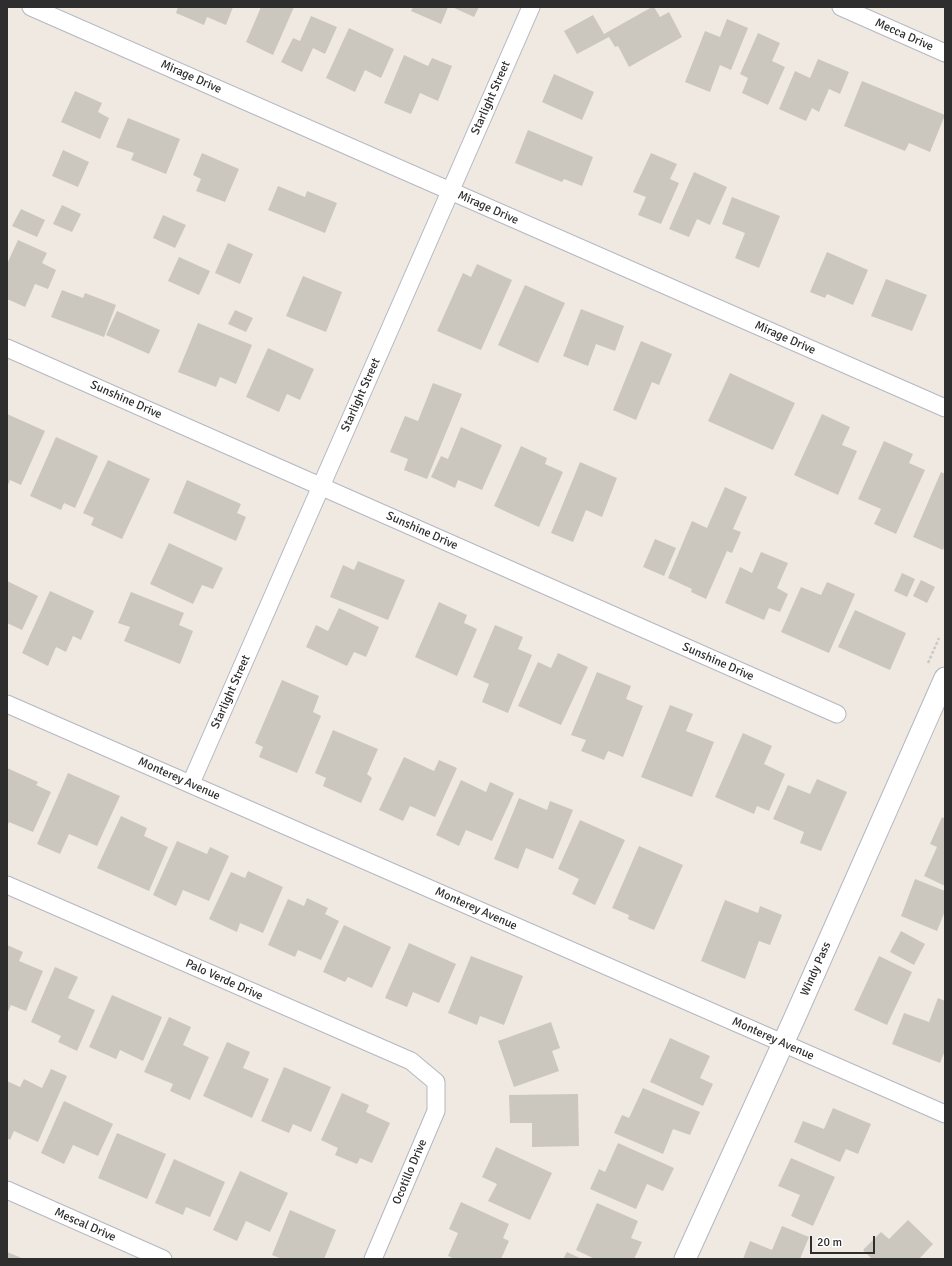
<!DOCTYPE html>
<style>
body{margin:0}
#map{position:relative;width:952px;height:1266px;overflow:hidden;background:#efe9e1;font-family:Signika,sans-serif}
canvas{display:block}
.frame{position:absolute;inset:0;border:8px solid #2e2e2e;pointer-events:none}
.scale{position:absolute;left:810px;top:1236px;width:65px;height:18px;box-sizing:border-box;border:2px solid #2e2e2e;border-top:0;padding-left:5px;font-size:12px;line-height:14px;white-space:nowrap;color:#2e2e2e;-webkit-text-stroke:3px #fff;paint-order:stroke}
</style>
<div id="map">
<canvas width="952" height="1266"></canvas>
<div class="frame"></div>
<div class="scale">20 m</div>
</div>
<script>
const ctx = document.querySelector('canvas').getContext('2d');
ctx.lineJoin = 'round';
function fill(path, color) { ctx.fillStyle = color; ctx.fill(path, 'evenodd'); }
function trace(path, color, width, dash) { ctx.strokeStyle = color; ctx.lineWidth = width; ctx.lineCap = dash ? 'butt' : 'round'; ctx.setLineDash(dash || []); ctx.stroke(path); }
function label(font, color, halo, rows, align = 'center') {
  ctx.font = font + ' Signika,sans-serif'; ctx.lineWidth = 3; ctx.setLineDash([]); ctx.textBaseline = 'middle'; ctx.strokeStyle = halo; ctx.fillStyle = color; for (const [text, x, y, turn = 0] of rows) {
    ctx.save(); ctx.translate(x, y); ctx.rotate((+turn || 0) * Math.PI / 180); ctx.textAlign = isNaN(turn) ? turn : align; if (halo) ctx.strokeText(text, 0, 0); ctx.fillText(text, 0, 0); ctx.restore();
  }
}
const building = new Path2D(`
 M178 7H233L226 25 207 17 204 25 176 13Z
 M261 7H294L273 55 246 42Z
 M413 7H448L441 24 411 11Z
 M452 7H479L474 17Z
 M652 7H654L660 17 669 12 682 37 629 67 618 46 615 47 609 37 577 54 564 31 593 15 604 34Z
 M311 16 337 27 325 54 313 48 302 72 281 62 293 38 300 41Z
 M727 19 748 28 731 70 720 65 710 92 685 82 705 31 720 37Z
 M349 28 394 49 381 78 365 70 355 92 326 78Z
 M758 33 780 43 772 61 785 67 768 105 742 93 748 78 740 74Z
 M404 55 428 66 432 58 452 66 438 101 420 93 411 114 384 103Z
 M818 59 849 72 840 94 829 89 819 112 812 108 806 121 779 109 795 71 810 78Z
 M554 74 594 92 582 120 542 102Z
 M862 81 945 115 930 152 909 143 905 151 844 126Z
 M75 91 102 103 98 112 109 118 100 139 61 122Z
 M128 118 180 139 166 174 131 160 134 153 116 147Z
 M528 130 593 157 582 186 564 179 562 182 515 163Z
 M63 150 89 162 78 187 52 176Z
 M202 153 239 169 225 202 196 191 201 179 193 175Z
 M651 153 677 164 670 179 679 183 661 224 638 215 646 197 633 192Z
 M694 172 727 187 710 225 697 219 689 237 669 229Z
 M278 186 305 197 307 191 337 203 325 233 268 210Z
 M732 197 780 216 759 268 735 258 745 233 722 224Z
 M62 205 81 214 72 232 53 224Z
 M21 209 45 220 37 237 12 226Z
 M163 215 186 225 175 248 153 238Z
 M18 240 47 253 42 263 56 270 48 289 35 284 25 307 7 299V264Z
 M228 243 253 254 240 284 215 273Z
 M827 252 868 270 853 305 827 294 825 298 810 292Z
 M179 257 210 271 199 295 168 281Z
 M477 264 512 280 481 350 437 331 463 273 471 277Z
 M303 276 342 292 326 332 286 316Z
 M886 279 927 295 912 331 871 316Z
 M525 285 565 303 538 363 498 345Z
 M62 290 83 298 85 293 116 305 104 337 51 317Z
 M581 309 624 326 615 351 596 344 588 366 563 356Z
 M235 310 253 318 246 332 228 324Z
 M117 311 160 330 149 354 106 335Z
 M198 323 252 345 236 384 220 377 216 387 178 372Z
 M641 341 672 354 659 385 652 382 636 420 613 410Z
 M268 348 314 369 300 400 287 394 279 412 246 397Z
 M730 373 795 403 773 450 708 421Z
 M433 383 462 394 427 479 404 470 408 459 390 452 405 416 418 421Z
 M7 414 45 431 21 485 10 480 7 487Z
 M822 414 850 427 842 445 857 451 838 495 794 475Z
 M461 427 502 445 482 490 458 480 455 488 431 477 441 456 448 459Z
 M56 437 98 456 75 508 64 503 61 510 30 496Z
 M884 441 913 454 909 463 925 470 896 534 874 524 881 509 858 499Z
 M521 446 547 458 545 464 563 472 539 527 494 506Z
 M108 460 150 479 122 539 91 525 94 518 83 513Z
 M580 462 617 478 602 517 586 510 573 542 551 533Z
 M941 472 945 474V545L943 550 913 537Z
 M187 480 241 504 237 513 246 517 236 541 173 513Z
 M725 487 747 497 733 529 741 532 732 553 727 551 706 599 691 592 692 589 668 578 692 521 707 528Z
 M655 539 676 548 664 576 643 567Z
 M169 543 223 568 213 589 202 585 193 604 150 584Z
 M761 552 788 563 777 588 788 594 780 612 769 608 764 620 725 603 740 567 752 573Z
 M358 561 405 580 388 620 330 597 343 565 354 570Z
 M902 573 915 579 907 597 894 591Z
 M921 580 935 587 927 603 913 596Z
 M7 581 38 596 22 630 7 623Z
 M827 582 855 594 829 653 781 632 801 587 821 595Z
 M50 591 94 611 81 640 73 636 66 652 56 647 48 666 22 653Z
 M131 592 184 613 179 625 193 631 180 664 124 641 130 627 118 623Z
 M439 602 467 615 464 623 477 629 457 676 415 657Z
 M339 608 379 627 366 657 354 652 347 666 306 647 316 625 328 631Z
 M855 610 906 633 890 670 838 647Z
 M495 625 523 637 518 649 532 655 508 713 482 702 489 684 473 677Z
 M558 653 588 667 561 725 518 706 538 662 551 668Z
 M597 672 631 686 626 699 643 706 623 757 608 751 604 760 581 751 586 740 571 735Z
 M282 680 319 696 313 712 321 716 297 773 259 757 263 747 255 743Z
 M670 705 693 714 686 731 714 742 692 797 641 777Z
 M333 730 378 749 367 774 372 778 361 803 323 786 326 778 315 773Z
 M743 733 772 746 764 764 785 774 769 811 757 806 754 814 715 797Z
 M404 757 434 771 439 760 457 768 435 817 410 806 403 821 379 810Z
 M7 768 38 782 36 785 51 792 33 832 9 822 7 827Z
 M68 773 120 796 97 846 69 834 60 854 37 844Z
 M817 779 847 792 821 851 800 843 804 832 773 819 788 785 810 794Z
 M461 780 486 792 490 782 514 793 492 841 466 830 459 846 436 835Z
 M519 798 547 810 550 801 573 810 553 859 526 848 518 869 494 859Z
 M121 816 147 828 144 836 168 847 149 891 97 868Z
 M942 817 945 819V886L924 876 937 847 930 844Z
 M580 820 625 840 595 905 572 894 579 879 558 869Z
 M177 841 207 854 210 847 229 856 209 901 183 890 176 906 153 895Z
 M639 846 683 865 654 930 628 919 629 915 612 908Z
 M248 871 283 887 263 933 240 923 237 932 209 919 231 872 245 878Z
 M915 879 945 891V911L937 931 901 916Z
 M307 898 328 908 325 914 339 921 321 960 298 950 295 957 268 945 288 899 304 906Z
 M725 900 758 913 760 906 782 915 770 945 759 941 745 979 701 961Z
 M344 925 391 947 372 988 348 977 345 982 323 972Z
 M901 931 925 944 914 965 890 952Z
 M409 943 456 964 439 1003 413 992 407 1007 385 998Z
 M7 945 23 952 19 961 43 971 26 1011 11 1005 8 1012H7Z
 M471 956 523 976 504 1025 480 1016 477 1025 448 1013Z
 M879 956 912 972 887 1025 854 1010Z
 M55 967 78 977 68 998 95 1010 77 1051 58 1042 61 1036 31 1022Z
 M112 995 162 1017 143 1061 120 1050 116 1059 89 1047Z
 M938 998 945 1001V1051L940 1063 892 1044 904 1013 929 1022Z
 M169 1017 191 1027 183 1045 209 1057 190 1100 170 1091 173 1084 144 1072Z
 M551 1022 560 1048 552 1051 559 1071 514 1087 498 1041Z
 M670 1038 710 1056 700 1078 713 1084 703 1106 650 1082Z
 M227 1042 250 1052 243 1068 269 1079 252 1118 203 1096Z
 M284 1067 331 1087 311 1132 293 1124 289 1133 261 1121Z
 M51 1069 67 1076 38 1142 14 1131 10 1140 7 1138V1081L20 1087 24 1079 42 1088Z
 M643 1088 700 1112 690 1135 673 1129 663 1154 614 1133 622 1115 629 1118Z
 M342 1093 369 1105 366 1112 390 1123 372 1163 360 1158 357 1164 335 1155 338 1148 321 1140Z
 M578 1094 579 1146 532 1147V1123H510L509 1095Z
 M64 1101 113 1124 98 1156 73 1145 64 1164 41 1153Z
 M833 1108 871 1124 858 1154 846 1149 840 1162 794 1142 803 1121 824 1129Z
 M117 1133 166 1154 147 1199 98 1178Z
 M618 1143 674 1168 663 1191 647 1184 636 1209 590 1189 599 1169 605 1172Z
 M496 1147 552 1173 530 1220 488 1201 497 1184 482 1177Z
 M791 1158 835 1177 813 1226 791 1216 800 1195 778 1186Z
 M174 1159 225 1182 210 1217 186 1207 183 1215 155 1203Z
 M240 1171 288 1193 270 1232 246 1221 237 1241 213 1230Z
 M461 1202 509 1224 503 1238 509 1241 501 1259H455L448 1256 458 1233 449 1229Z
 M597 1203 638 1221 631 1238 642 1242 634 1259H595L576 1250Z
 M290 1210 336 1230 324 1259H282L272 1255Z
 M908 1220 933 1244 919 1259H872L863 1250 881 1232 889 1239Z
 M782 1226 809 1237 800 1259H743L750 1241 772 1250Z
 M7 1252 24 1259H7Z
 M567 1252 582 1259H563Z`);
const path = new Path2D(`
 M928 663 939 638`);
const minor = new Path2D(`
 M31 7 945 408
 M841 7 945 53
 M7 348 837 714
 M7 704 945 1114
 M191 783 531 7
 M7 885 411 1061 436 1082V1111L373 1259
 M7 1190 163 1259`);
const tertiary = new Path2D(`
 M685 1259 795 1017 945 678`);
const streetNames = [
 ["Mecca Drive",904,35,24],
 ["Mirage Drive",191,77,24],
 ["Starlight Street",491,98,-66],
 ["Mirage Drive",488,208,24],
 ["Mirage Drive",785,338,24],
 ["Starlight Street",361,395,-66],
 ["Sunshine Drive",126,400,24],
 ["Sunshine Drive",422,531,24],
 ["Sunshine Drive",718,662,24],
 ["Starlight Street",231,692,-66],
 ["Monterey Avenue",179,779,24],
 ["Monterey Avenue",476,909,24],
 ["Windy Pass",816,969,-66],
 ["Palo Verde Drive",224,980,24],
 ["Monterey Avenue",773,1039,24],
 ["Ocotillo Drive",410,1172,-67],
 ["Mescal Drive",85,1225,24]
];
fill(building, '#cbc7bf');
trace(minor, '#b4b7c1', 19);
trace(tertiary, '#b4b7c1', 23);
trace(path, '#c9c9c9', 2.5, [3, 2]);
trace(minor, '#fff', 17);
trace(tertiary, '#fff', 21);
label('12px', '#2e2e2e', '#fff', streetNames);
</script>
